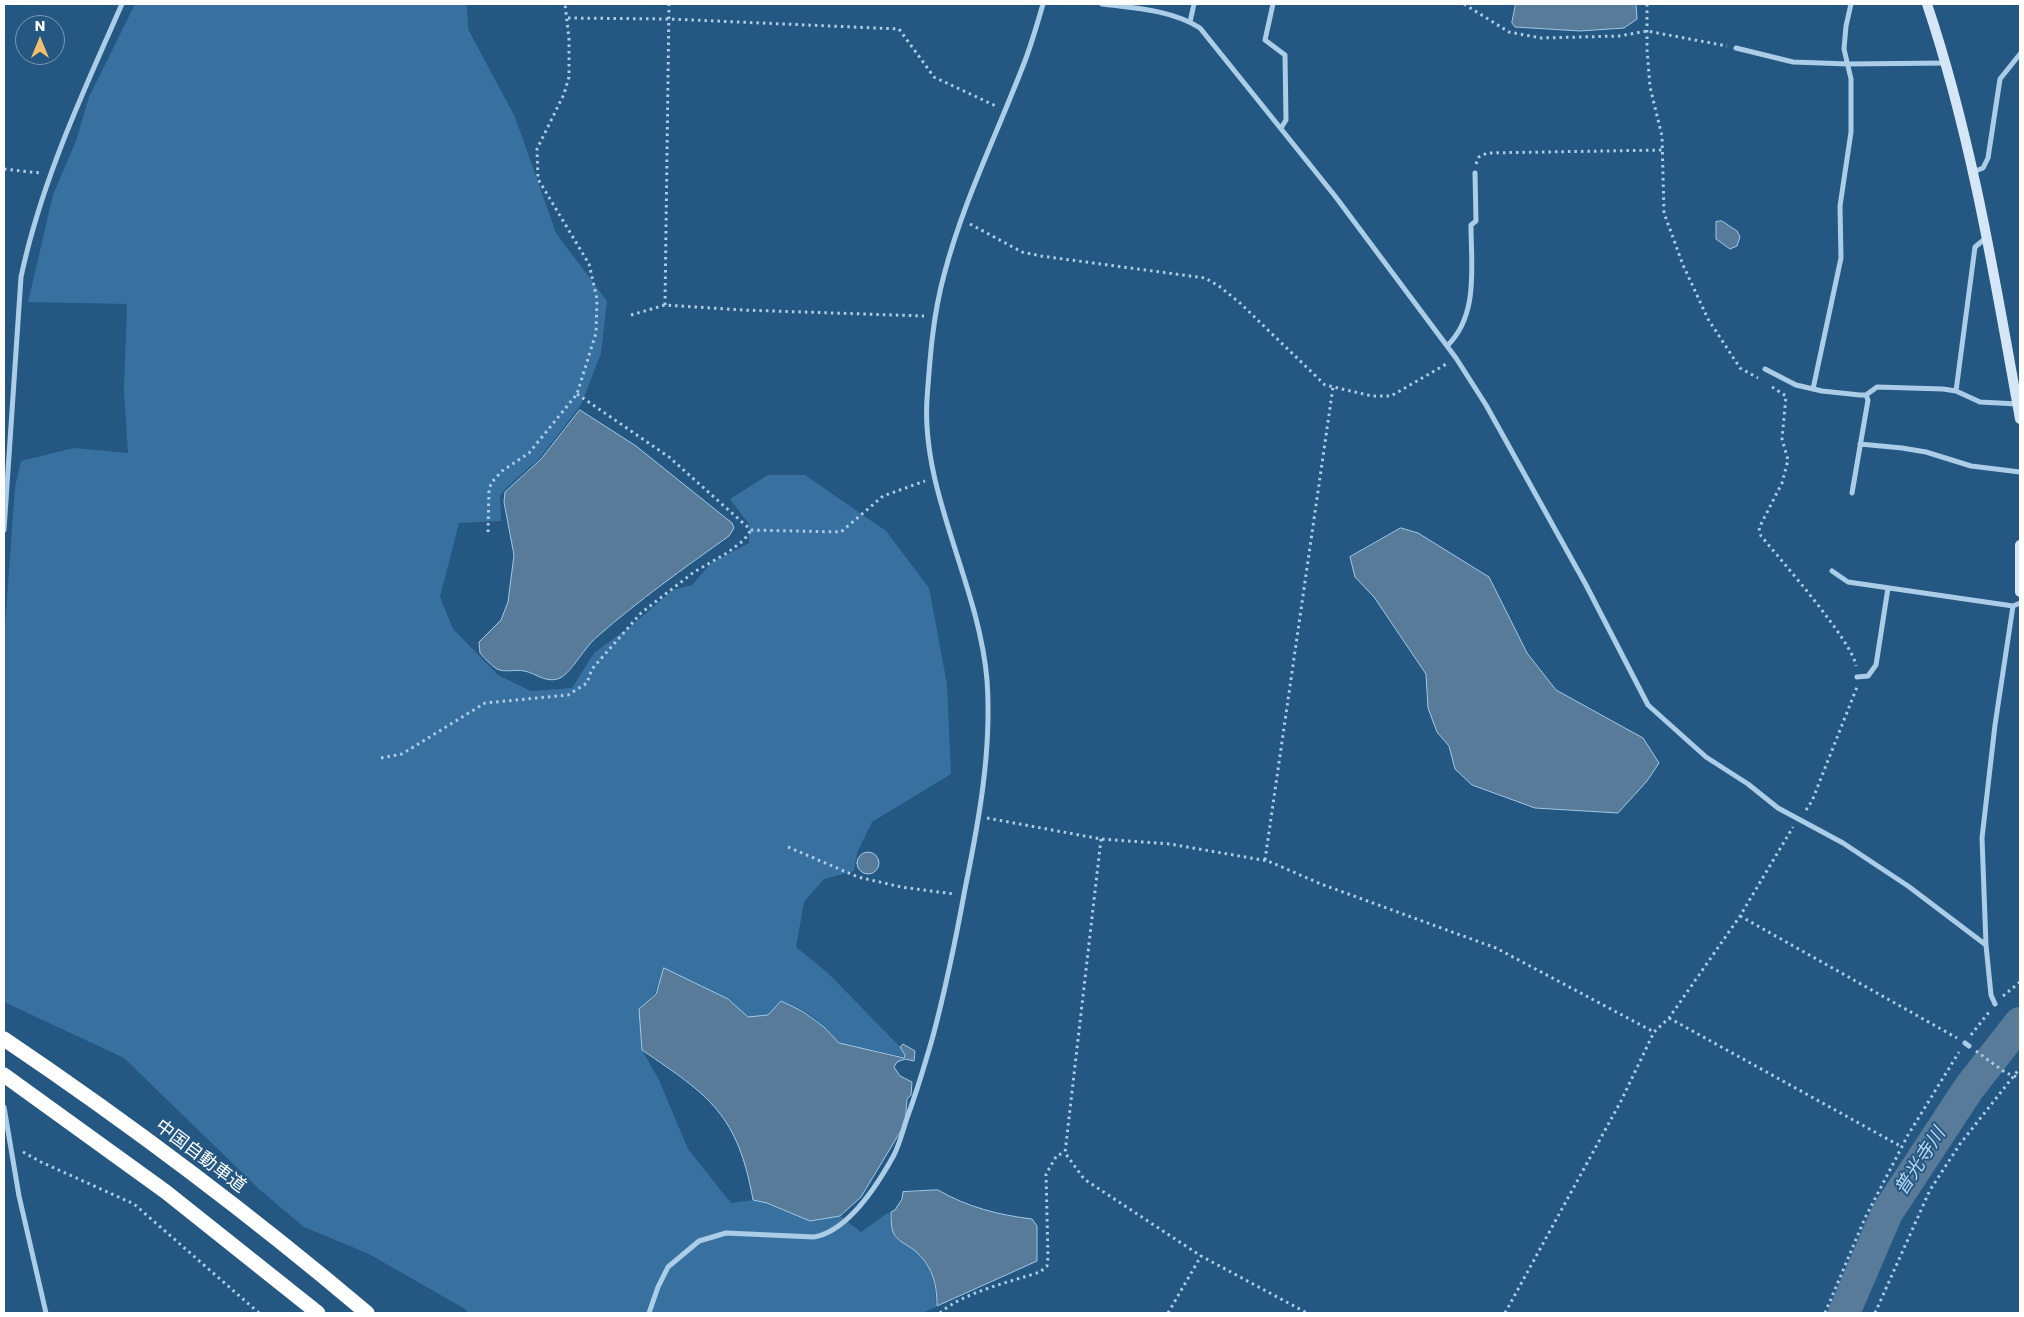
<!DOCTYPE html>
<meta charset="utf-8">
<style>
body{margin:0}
#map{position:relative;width:2024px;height:1317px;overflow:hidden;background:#245782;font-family:Poppins,sans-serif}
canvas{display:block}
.frame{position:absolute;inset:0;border:5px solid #fff;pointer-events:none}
.north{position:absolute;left:15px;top:15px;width:50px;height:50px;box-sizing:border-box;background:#245782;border:1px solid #7c9ab4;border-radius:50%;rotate:0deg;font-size:14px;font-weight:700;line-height:20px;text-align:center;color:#fff}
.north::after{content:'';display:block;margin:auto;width:18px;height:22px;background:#f2be6f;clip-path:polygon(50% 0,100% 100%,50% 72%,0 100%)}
</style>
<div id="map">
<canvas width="2024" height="1317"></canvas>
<div class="frame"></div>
<div class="north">N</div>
</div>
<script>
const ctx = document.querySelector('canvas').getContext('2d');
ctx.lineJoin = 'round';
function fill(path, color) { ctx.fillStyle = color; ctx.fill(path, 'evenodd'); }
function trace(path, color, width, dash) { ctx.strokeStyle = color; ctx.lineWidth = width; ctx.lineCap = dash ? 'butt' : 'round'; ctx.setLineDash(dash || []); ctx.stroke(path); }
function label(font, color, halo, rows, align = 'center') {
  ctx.font = font + ' Poppins,"Noto Sans JP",sans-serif'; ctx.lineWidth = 4; ctx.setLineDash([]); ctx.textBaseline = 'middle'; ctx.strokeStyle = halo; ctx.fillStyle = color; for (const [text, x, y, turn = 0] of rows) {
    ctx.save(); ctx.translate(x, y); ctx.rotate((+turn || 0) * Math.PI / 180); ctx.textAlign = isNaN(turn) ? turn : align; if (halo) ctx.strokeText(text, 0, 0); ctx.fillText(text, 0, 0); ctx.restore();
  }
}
const green = new Path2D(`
 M135 4H467L468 29 515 117 556 233 607 301 601 353 581 405 539 459 506 488 500 496 501 521 459 523 440 597 453 629 498 675 531 691 572 688 594 653 632 625 673 590 692 585 711 563 749 543V524L730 499 768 475H805L886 531 929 588 947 684 951 774 872 822 857 853 854 871 824 879 804 902 796 947 829 974 900 1047 905 1057 839 1043 825 1027 803 1010 781 1001 768 1015 748 1017 728 999 664 968 655 993 639 1009 642 1050 659 1080 688 1149 731 1203 753 1200 767 1203 810 1221 840 1216 861 1232 889 1212C891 1221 892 1231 897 1238 902 1243 909 1246 914 1250 932 1265 936 1284 936 1307L922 1313H468L465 1309 367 1253 304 1227 260 1190 124 1058 4 1002V641L15 487 21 461 74 448 128 453 124 390 127 304 28 302 53 195 76 141 89 97Z`);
const water = new Path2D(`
 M1516 4H1636L1637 19 1624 28 1580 31 1515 27 1512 23Z
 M1722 221 1737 231 1740 237 1737 246 1730 249 1716 239V222Z
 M580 410 636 446 732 523 734 528 729 536C684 568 639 600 598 636 585 646 572 672 560 678 546 684 536 673 524 671 515 669 505 673 497 669 491 665 485 659 480 653L479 642 501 620 508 602 514 555 504 502 505 492 541 459Z
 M1401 528 1418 533 1489 577 1527 653 1556 690 1643 738 1659 763 1647 781 1618 813 1535 808 1472 785 1455 769 1449 746 1437 732 1428 708 1426 674 1374 597 1355 577 1350 557Z
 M857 863a11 11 0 1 1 22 0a11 11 0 1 1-22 0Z
 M664 968 728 999 748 1017 768 1015 781 1001 802 1011 824 1027 839 1043 904 1058 905 1055 900 1047 903 1044 915 1051 914 1061 905 1059 897 1062 894 1067 900 1076 912 1082 911 1095 907 1099 905 1124 861 1197 840 1216 810 1221 767 1203 753 1200C738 1115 710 1096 642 1050L639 1009 656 994Z
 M938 1190C967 1207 999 1215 1032 1219L1037 1226V1261L937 1306C937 1283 932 1265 914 1250 906 1244 897 1241 893 1232 891 1226 891 1218 891 1212L895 1210 902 1199 903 1192Z`);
const river = new Path2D(`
 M1844 1313 1887 1213 1969 1088 2020 1023`);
const path = new Path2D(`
 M1464 4 1509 32 1541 38 1619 36 1647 31 1727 46
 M1647 4V49L1650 87 1662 136 1664 213 1683 265 1708 319 1740 368 1758 378
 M568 18 669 19 899 29 934 77 996 106
 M1476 164 1479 157 1487 153 1663 150
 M4 169 40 173
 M970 224 1022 252 1041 256 1205 278 1219 286 1240 303 1325 385 1372 396H1391L1448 363
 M665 305 669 4
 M631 315 665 305 742 310 924 316
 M1772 387 1786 396 1782 439 1788 460 1782 483 1759 528 1761 536C1780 559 1853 642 1856 666
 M577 394 669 457 751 530 841 532 883 496 925 481
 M488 532 489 489 492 482 502 471 529 453 577 394 596 333 597 299 589 264 538 179 537 149 564 94 569 77V39L565 4
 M381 758 402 754 485 703 568 695 587 683 592 669 641 613 694 572 727 553 744 540 751 530
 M1806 810 1812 801 1857 687
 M987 818 1101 839 1170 844 1268 861 1321 884 1496 948 1654 1032
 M1101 839 1065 1153 1084 1179 1201 1256 1307 1313
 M788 847 858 877 901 887 954 894
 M1265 860 1333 387
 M1740 916 1957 1038
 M2003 996 2020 982
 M1669 1018 1902 1147
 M1971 1035 1989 1012
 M1976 1051 2006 1073 2020 1078
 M23 1152 41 1162 134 1204 259 1313
 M940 1313C964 1292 1010 1282 1040 1272L1047 1266 1048 1257 1046 1174 1057 1155 1065 1153
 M1168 1313 1201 1256
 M1505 1313 1621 1101 1654 1032 1669 1018 1740 916 1793 827
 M1825 1313 1865 1218 1908 1135 1959 1052
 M1875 1313 1930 1190 1960 1144 2020 1068`);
const street = new Path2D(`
 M1102 4C1134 8 1172 10 1200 28L1335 196 1456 358 1486 405 1586 585 1648 705 1706 757 1748 784 1778 808 1843 843 1908 886 1986 945 1991 995 1995 1004
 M1273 4 1265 40 1285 55 1286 120 1281 128
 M1190 22 1194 4
 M1736 48 1793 62 1848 64 1946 63
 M1973 172 1983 168 1988 158 2000 79 2020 54
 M1447 346C1479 315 1471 266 1471 225L1476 221 1475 173
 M1765 369 1796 385 1822 391 1860 395H1866L1877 387 1943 389 1956 391 1980 402 2017 404
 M1813 389 1841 258 1840 206 1851 132V79L1844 49 1846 26 1851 4
 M1956 391 1975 247 1986 238
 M1860 444 1902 448 1926 452 1971 466 2020 472
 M1852 493 1868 400 1866 395
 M4 530 21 277C41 182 83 92 122 4
 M1832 571 1848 582 2013 606
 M1857 677 1868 676 1876 665 1888 588
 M1986 945 1982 838 1995 725 2013 606 2020 603
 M1965 1043 1969 1046
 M4 1107 19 1196 46 1313
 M649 1313 658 1287 668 1267 699 1241 726 1233 814 1237C848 1231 878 1184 894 1155 900 1143 903 1130 907 1118 917 1091 925 1064 933 1036 946 987 956 938 965 889 979 820 992 750 987 680 979 584 921 493 927 399 930 357 933 315 944 275 963 202 996 136 1023 66 1031 46 1037 25 1043 4`);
const secondary = new Path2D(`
 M1927 4C1972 138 1995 280 2020 419
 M2020 545V592`);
const highway = new Path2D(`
 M4 1039C130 1124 251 1215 367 1313
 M4 1075 166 1192 318 1313`);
const streetNames = [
 ["中国自動車道",200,1157,37]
];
const waterNames = [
 ["普光寺川",1921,1162,-57]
];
fill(green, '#3871a0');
fill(water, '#577b99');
trace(water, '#a0c9e8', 1);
trace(river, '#577b99', 32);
trace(path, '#abcde7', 3, [2.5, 4]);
trace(street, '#abcde7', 5);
trace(secondary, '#d5e7f6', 10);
trace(highway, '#fff', 15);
label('18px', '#fff', '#245782', streetNames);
label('italic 19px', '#b7d7ef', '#245782', waterNames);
</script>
